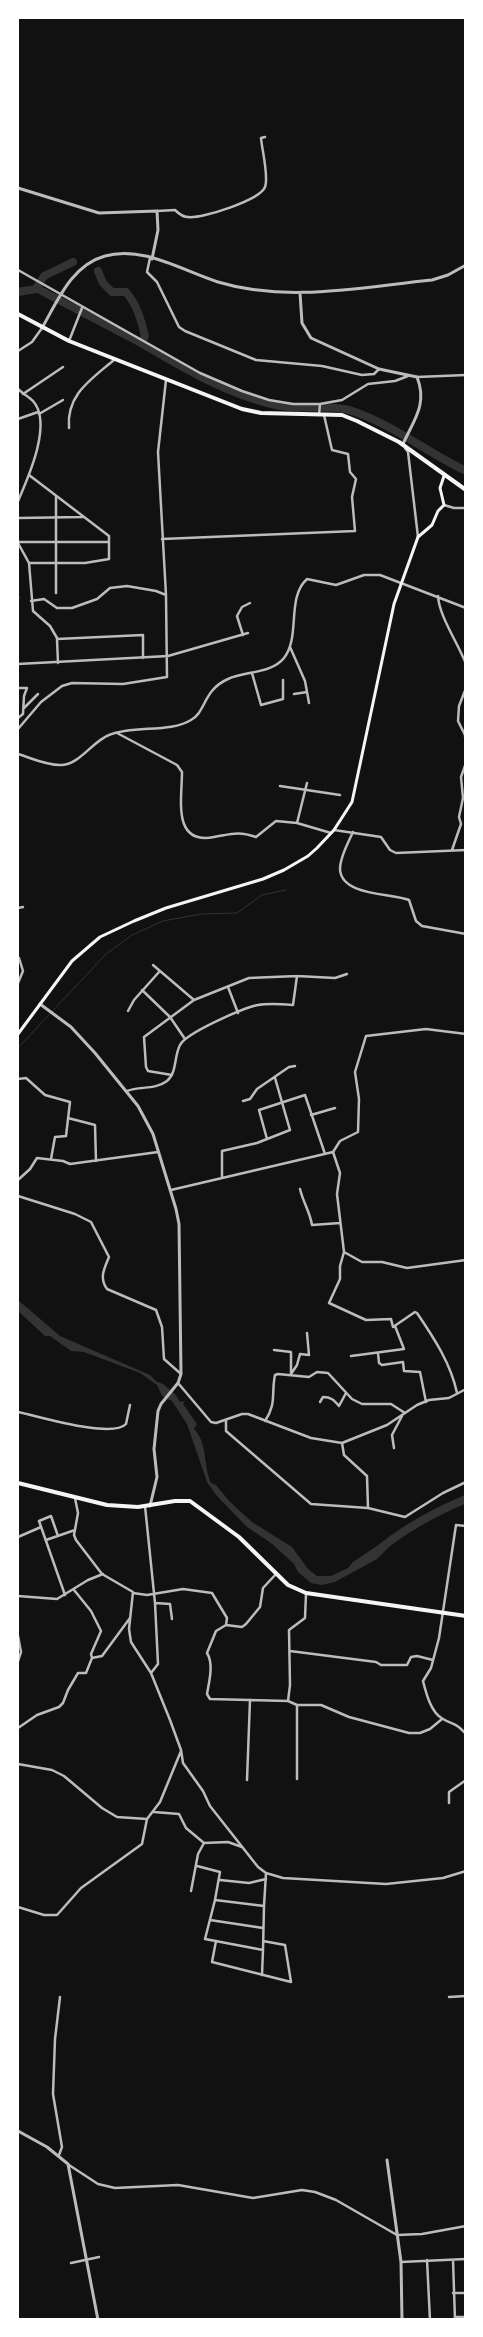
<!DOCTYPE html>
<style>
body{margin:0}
#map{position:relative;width:483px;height:2337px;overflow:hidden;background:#111;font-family:Rubik,sans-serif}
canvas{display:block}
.frame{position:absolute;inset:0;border:19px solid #fff;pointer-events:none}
</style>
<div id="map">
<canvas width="483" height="2337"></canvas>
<div class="frame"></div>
</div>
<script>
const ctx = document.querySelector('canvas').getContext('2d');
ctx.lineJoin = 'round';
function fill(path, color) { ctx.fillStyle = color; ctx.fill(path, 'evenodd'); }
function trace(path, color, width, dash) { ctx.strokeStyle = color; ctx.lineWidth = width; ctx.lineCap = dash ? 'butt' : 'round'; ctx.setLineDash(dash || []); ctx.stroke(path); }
const water = new Path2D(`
 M18 1300 60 1336 150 1375 156 1381 163 1384 175 1394 180 1402 185 1401 183 1404 197 1424 194 1429C208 1443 203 1466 211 1483L216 1485 230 1502 252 1522 292 1547 308 1569 317 1576H331L348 1568 353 1562 387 1539 391 1545 377 1559 335 1582 321 1585 311 1583 298 1572 294 1564 271 1543 247 1527 216 1495 207 1482 187 1424 172 1401 162 1396 157 1385 140 1373 84 1352 71 1351 50 1336H45L18 1311Z`);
const stream = new Path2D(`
 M18 1048 106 954 132 935 163 921 201 914 237 913 262 895 286 890`);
const river = new Path2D(`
 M98 271 103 283 112 292H126C137 305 141 320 145 336L141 343C184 368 226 394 275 405 301 411 330 403 355 412 395 426 428 453 466 471
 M36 288 141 343
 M18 292 36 289 44 276 73 262
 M381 1548C407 1527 435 1512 466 1499`);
const minor = new Path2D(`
 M157 211 175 210C179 214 183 217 188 217 202 219 260 200 265 187 269 177 262 150 261 138L265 137
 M150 258 147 272 157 282 179 327 185 331 256 360 322 366 362 375 374 374 379 369
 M18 270 200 373 242 391 269 400 293 404H320L342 400 368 384 395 381 408 376
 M69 341 82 308
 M18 351 32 342 42 328
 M417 377 466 375
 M18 389C22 393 29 397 33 401 53 423 28 478 18 501
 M23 394 63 367
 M39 414 63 400
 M319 415 320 404
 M18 419 38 412
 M69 428C66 394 92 379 115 359
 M405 448 408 452 418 537
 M56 497V593
 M444 505 454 508H466
 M18 518 83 517
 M162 539 355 531 352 497 356 479 350 472 348 454 332 450 324 415
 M18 542H108
 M18 543 29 563 33 611 50 626 57 638
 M29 563H85L109 559V536L29 475
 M438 596C439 616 458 643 466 664
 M18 597V598
 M31 601 44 599 57 608H72L97 599 110 588 127 586 156 591 166 595
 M243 635 237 616 242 607 250 603
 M290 647 305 681 309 703
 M58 663 57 639 143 635V658
 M18 664 168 656 248 633
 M252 673 261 705 283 699V680
 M18 688H27L24 696 23 714 18 718
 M466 688 459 706 458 721 465 735 466 750
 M294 694 307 692
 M24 708 38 694
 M18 729 41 702 62 686 72 683 123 684 167 677 166 595 158 452 166 380
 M117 733 177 765 182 772C182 799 172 845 214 837 232 834 238 831 256 837L276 821 297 823 331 833
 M18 754C31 758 48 766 62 765 80 764 93 741 109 735 134 725 170 733 191 720 206 712 203 690 228 679 245 671 271 674 284 658 301 636 286 598 307 579L336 585 364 575H380L466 608
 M280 786 340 795
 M297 823 307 783
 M334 830 381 837 390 850 396 853 466 850
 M353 832C348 843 340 857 340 869 341 896 391 893 409 900L416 921 422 926 466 934
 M452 850 461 824 459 817 463 798 461 777 466 763
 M18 908 23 907
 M153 965 194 1000
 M297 976 335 978 347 974
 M18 983 23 971 19 958
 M228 987 238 1013
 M142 990 170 1017 185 1039
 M128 1011 134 1000 159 972
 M18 1079 26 1078 45 1095 70 1102 66 1136 55 1137 51 1159
 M127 1091C140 1086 155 1090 167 1081 177 1073 174 1056 180 1045 186 1033 243 1008 258 1005 269 1003 281 1004 293 1005L297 976 249 978 194 1000 144 1037 146 1067 148 1071 172 1075
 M243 1101 250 1099 257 1089 289 1067 295 1066
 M311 1115 335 1108
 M68 1118 95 1125 96 1161
 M267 1139 259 1110 305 1095 325 1154
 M333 1152 340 1173 337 1194 344 1252 362 1262H382L407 1268 466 1260
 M222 1178V1151L257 1143 290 1130 275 1078
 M18 1180 30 1169 37 1158 63 1161 70 1164 158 1152
 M300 1189C303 1202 310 1212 312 1225L340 1223
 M171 1190 333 1152 340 1141 358 1132 359 1099 355 1072 366 1036 426 1029 466 1034
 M18 1196 75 1214 91 1222 109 1257C104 1269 99 1278 107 1289L156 1310 162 1327 164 1359 181 1374
 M344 1252 340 1266V1279L329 1303 366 1320 391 1319 393 1327 415 1312 417 1313C434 1338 451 1364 457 1393
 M274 1350 291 1352V1373
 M378 1353 379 1363 382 1365 403 1362 404 1371 420 1372 426 1402
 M351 1356 404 1349 395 1326
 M291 1374 297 1365 300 1354 309 1355 307 1333
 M178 1383 211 1422 216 1423 242 1414H248L311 1438 342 1443 387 1425 417 1405 429 1400 449 1398 466 1389
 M320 1402 323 1397C331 1397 334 1400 339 1406L346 1393
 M18 1412C38 1416 112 1439 126 1424L130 1405
 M226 1421V1431L311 1504 368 1508 405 1517 443 1493 466 1482
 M265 1421C277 1403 271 1394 275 1375L278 1374 309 1377 317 1372 328 1373 352 1399 362 1404H391L405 1413
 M342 1443 344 1455 367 1476 368 1508
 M394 1448 392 1435 402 1416
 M75 1498 78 1513 74 1535 76 1540 102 1574 133 1592 129 1629 131 1642 151 1673 170 1720 181 1750 183 1763 203 1791 210 1806 258 1867 266 1873 283 1878 386 1884 443 1878 466 1871
 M145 1506 155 1603 170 1604 172 1619
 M466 1526 456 1525 439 1638 431 1668 423 1681C426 1693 431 1713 443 1719 455 1726 455 1722 466 1734
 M58 1536 51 1516 39 1521 65 1595
 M18 1537 41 1527
 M46 1540 75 1530
 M276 1574 263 1588 260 1607 246 1624 242 1627 226 1625 216 1631 207 1653C214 1664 209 1682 207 1694L210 1699 288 1701 297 1705H321L349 1717 409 1733H420L430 1729 442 1719
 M74 1590 91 1611 101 1631 91 1654 92 1658
 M133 1593 147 1595 183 1589 212 1593 227 1618 226 1625
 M18 1596 57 1599 88 1580 103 1574
 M18 1636 21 1652 18 1661
 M290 1651 376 1662 381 1665H407L411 1657 417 1656 433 1660
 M151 1673 158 1664 155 1603
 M288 1701 290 1685 289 1630 305 1618 306 1594
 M18 1728 37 1715 59 1707 63 1703 68 1690 78 1673H86L92 1658 102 1656 130 1618
 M18 1764 52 1770 64 1776 102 1808 117 1817 147 1819
 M297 1779V1705
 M247 1780 250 1700
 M449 1803V1792L466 1780
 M154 1812 179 1814 186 1828 204 1843 228 1842 242 1847
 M197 1866 220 1872 215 1900
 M220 1880 249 1883 266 1879
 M191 1891 198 1854 204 1843
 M215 1900 264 1906 263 1950 205 1939Z
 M264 1906 266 1873
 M18 1907 44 1915H57L81 1888 142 1844 147 1819 160 1802 181 1751
 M210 1920 263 1928
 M216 1941 212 1962 291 1982 285 1945 263 1941
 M262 1975 263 1950
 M449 1997 466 1996
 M59 2155 62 2147 53 2094 55 2039 60 1997
 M69 2165 98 2184 115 2188 178 2185 253 2198 302 2190 315 2192 336 2200 397 2235 422 2234 466 2226
 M427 2260 430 2320
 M453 2260 455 2320
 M401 2262 466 2259
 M71 2263 99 2257
 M453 2293H466
 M455 2317H466`);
const tertiary = new Path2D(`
 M18 188 99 213 157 211 158 230 152 259
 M300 293 302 323 311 338 379 369 417 377C428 405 413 421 403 444
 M42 328C58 300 72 265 105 256 142 245 183 271 218 282 287 303 361 287 432 280L448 275 466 265
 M40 1004 71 1027 95 1053 138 1106 153 1134 176 1209 179 1224 181 1374 178 1383 161 1404 158 1411 154 1449 157 1477 150 1506
 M18 2131 47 2147 68 2164 98 2320
 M387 2160 401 2262 402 2320`);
const secondary = new Path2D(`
 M18 1034 72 961 100 937 134 921 166 908 263 879 284 870 308 856 317 848 334 830 352 802 394 604 418 537 432 525 438 511 444 505 440 488 444 476`);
const primary = new Path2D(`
 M18 314 69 341 242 409 261 413 342 415 357 421 399 442 466 490
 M18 1483 107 1505 138 1507 175 1501H190L239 1537 288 1585 306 1593 466 1616`);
fill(water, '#333');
trace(stream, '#333', 1);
trace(river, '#333', 8);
trace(minor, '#bcbcbc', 2.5);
trace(tertiary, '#bcbcbc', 3);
trace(secondary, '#f5f5f5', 3);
trace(primary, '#f5f5f5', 4);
</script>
